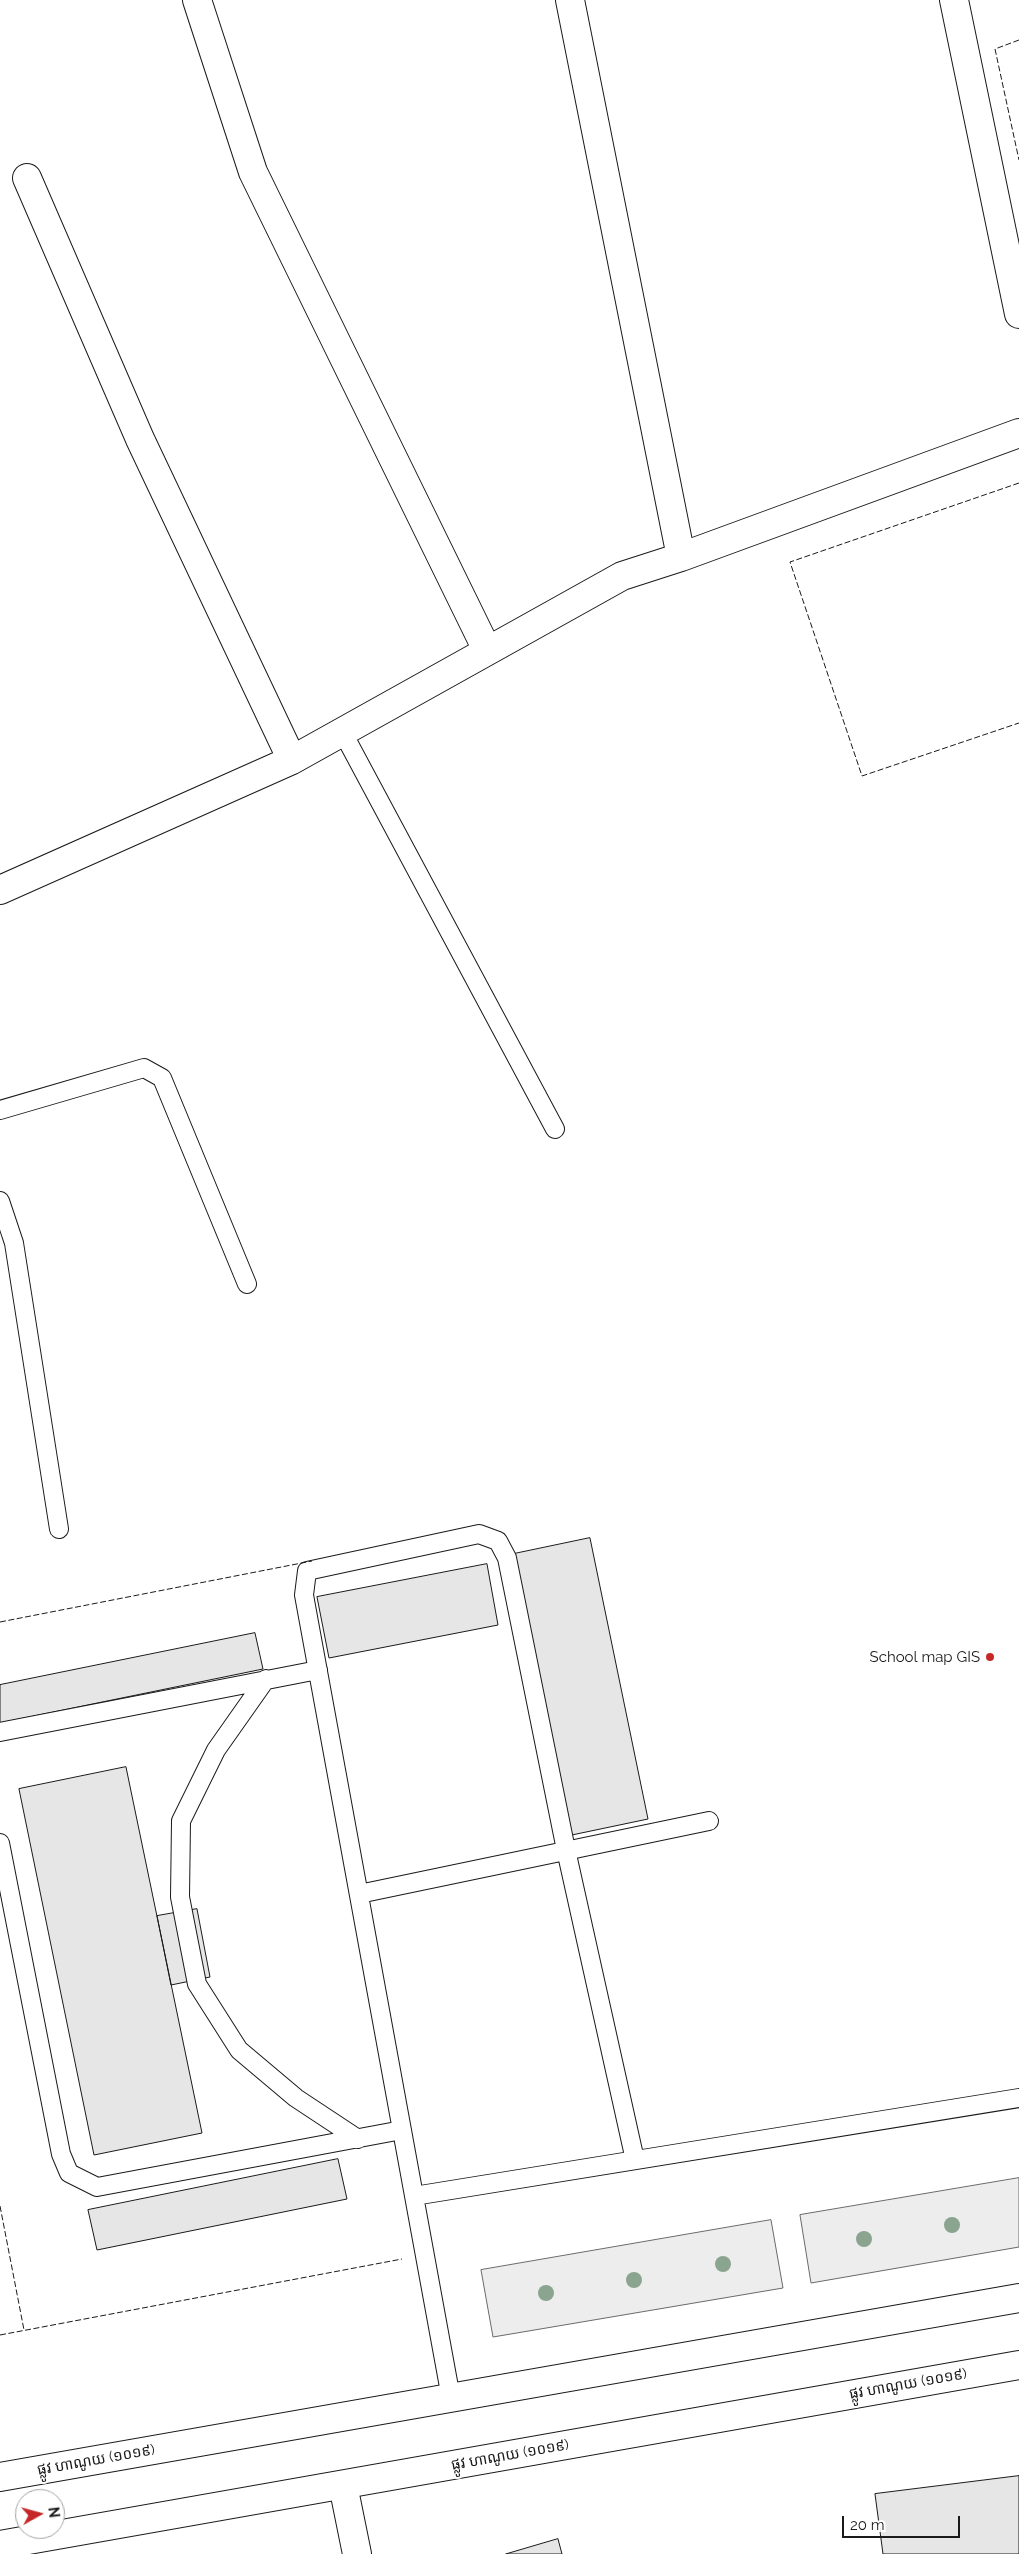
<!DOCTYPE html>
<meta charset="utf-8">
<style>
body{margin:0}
#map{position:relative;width:1019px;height:2554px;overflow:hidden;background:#fff;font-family:Raleway,sans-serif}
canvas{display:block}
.north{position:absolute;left:15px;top:2489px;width:50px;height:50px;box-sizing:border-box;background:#fff;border:1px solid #a3a3a3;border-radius:50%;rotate:83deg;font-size:14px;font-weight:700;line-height:20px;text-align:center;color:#1a1a1a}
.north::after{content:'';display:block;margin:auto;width:18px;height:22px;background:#c62828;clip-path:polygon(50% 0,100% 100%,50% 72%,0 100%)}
.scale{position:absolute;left:842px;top:2516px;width:118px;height:22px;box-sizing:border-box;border:2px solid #1a1a1a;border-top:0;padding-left:6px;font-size:15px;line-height:18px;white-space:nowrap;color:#1a1a1a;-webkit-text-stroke:4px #fff;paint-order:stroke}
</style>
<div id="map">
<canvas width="1019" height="2554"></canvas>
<div class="north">N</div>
<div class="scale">20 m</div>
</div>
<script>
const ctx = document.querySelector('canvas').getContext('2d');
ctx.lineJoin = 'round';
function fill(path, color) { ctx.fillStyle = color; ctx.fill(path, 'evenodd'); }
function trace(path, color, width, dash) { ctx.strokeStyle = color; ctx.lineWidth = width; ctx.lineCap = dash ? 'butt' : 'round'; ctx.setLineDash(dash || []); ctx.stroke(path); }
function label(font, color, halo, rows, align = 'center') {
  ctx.font = font + ' Raleway,"Noto Sans Khmer",sans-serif'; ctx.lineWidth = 4; ctx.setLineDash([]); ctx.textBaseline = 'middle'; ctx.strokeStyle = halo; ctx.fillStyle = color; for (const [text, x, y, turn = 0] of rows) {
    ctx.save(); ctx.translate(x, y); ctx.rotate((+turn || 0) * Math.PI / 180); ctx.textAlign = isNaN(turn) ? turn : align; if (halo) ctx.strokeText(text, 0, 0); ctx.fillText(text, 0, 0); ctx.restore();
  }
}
const built = new Path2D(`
 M1019 2178V2247L811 2283 800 2215Z
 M771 2220 783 2288 493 2337 481 2270Z`);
const building = new Path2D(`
 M590 1538 648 1819 567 1836 509 1555Z
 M487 1564 498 1625 329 1658 317 1597Z
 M255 1633 263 1669 0 1723V1685Z
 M126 1767 202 2133 94 2155 19 1789Z
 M197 1909 210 1977 171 1985 157 1916Z
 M338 2159 347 2199 97 2250 88 2210Z
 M1019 2476V2554H883L875 2494Z
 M558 2539 562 2554H506Z`);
const lane = new Path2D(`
 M342 731 555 1129
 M0 1110 144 1068 162 1078 247 1284
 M0 1201 14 1243 59 1529
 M266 1679 216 1750 181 1821 180 1897 197 1984 239 2050 296 2098 358 2139
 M0 1732 318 1670
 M0 1843 61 2154 69 2173 97 2187 402 2130
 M359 1894 709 1821
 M414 2196 1019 2098
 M451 2398 304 1595 307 1571 479 1534 498 1541 507 1558 566 1850 635 2160`);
const street = new Path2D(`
 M197 0 253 172 487 650
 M570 0 681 557
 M954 0 1019 314
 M27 178 140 439 292 760
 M0 890 292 760 622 576 681 557 1019 433
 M343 2485 357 2554`);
const primary = new Path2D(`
 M0 2477 1019 2298
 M0 2545 1019 2365`);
const fence = new Path2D(`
 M1019 40 995 49 1019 160
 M1019 483 790 562 862 776 1019 723
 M0 1622 312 1561
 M0 2206 24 2330
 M0 2335 402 2259`);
const trees = [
 [952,2225],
 [864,2239],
 [723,2264],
 [634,2280],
 [546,2293]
];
const markers = [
 [990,1657,5,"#c62828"]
];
const poiNames = [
 ["School map GIS",980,1657]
];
const streetNames = [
 ["ផ្លូវ ហាណូយ (១០១៩)",908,2384,-10],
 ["ផ្លូវ ហាណូយ (១០១៩)",510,2455,-10],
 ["ផ្លូវ ហាណូយ (១០១៩)",96,2460,-10]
];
fill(built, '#ededed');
trace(built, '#6a6a6a', 1);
fill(building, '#e6e6e6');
trace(building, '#1a1a1a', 1);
trace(lane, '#1a1a1a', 20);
trace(street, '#1a1a1a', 30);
trace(primary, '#1a1a1a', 30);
trace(lane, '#fff', 18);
trace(street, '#fff', 28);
trace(primary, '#fff', 28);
trace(fence, '#1a1a1a', 1, [6, 2.5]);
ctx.fillStyle = '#8aa48f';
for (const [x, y] of trees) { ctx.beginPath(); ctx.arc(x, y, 8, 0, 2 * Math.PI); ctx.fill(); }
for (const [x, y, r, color] of markers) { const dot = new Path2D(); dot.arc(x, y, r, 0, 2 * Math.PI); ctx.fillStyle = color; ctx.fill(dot); trace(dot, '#fff', 2); }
label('15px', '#1a1a1a', '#fff', poiNames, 'right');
label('15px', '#1a1a1a', '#fff', streetNames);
</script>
